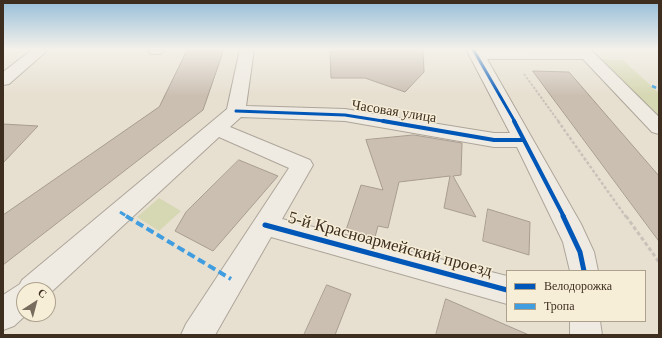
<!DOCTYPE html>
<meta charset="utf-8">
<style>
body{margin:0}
#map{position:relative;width:662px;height:338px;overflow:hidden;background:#e7e0d1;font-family:"Times New Roman",serif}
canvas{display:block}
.frame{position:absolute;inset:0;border:4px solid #3d2e20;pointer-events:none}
.legend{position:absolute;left:506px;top:270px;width:140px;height:52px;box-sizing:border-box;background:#f7eed8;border:1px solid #ada18e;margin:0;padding:5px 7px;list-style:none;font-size:12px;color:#3d2e20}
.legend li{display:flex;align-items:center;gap:8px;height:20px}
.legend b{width:20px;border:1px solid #ada18e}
.north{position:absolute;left:16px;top:282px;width:40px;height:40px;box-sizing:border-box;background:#f7eed8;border:1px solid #ada18e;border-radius:50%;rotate:36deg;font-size:11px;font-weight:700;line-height:16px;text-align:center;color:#3d2e20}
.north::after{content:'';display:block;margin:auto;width:14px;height:18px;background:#786c5e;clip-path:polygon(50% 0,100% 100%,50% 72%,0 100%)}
</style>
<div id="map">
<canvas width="662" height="338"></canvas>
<div class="frame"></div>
<ul class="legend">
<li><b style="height:5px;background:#0057b8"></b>Велодорожка</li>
<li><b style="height:5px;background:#3f9de0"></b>Тропа</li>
</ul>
<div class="north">С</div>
</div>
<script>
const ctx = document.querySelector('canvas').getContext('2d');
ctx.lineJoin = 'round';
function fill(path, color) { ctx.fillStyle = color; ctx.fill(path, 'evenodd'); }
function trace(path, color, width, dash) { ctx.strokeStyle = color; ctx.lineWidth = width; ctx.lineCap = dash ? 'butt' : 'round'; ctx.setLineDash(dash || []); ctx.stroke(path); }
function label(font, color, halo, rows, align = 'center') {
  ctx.font = font + ' "Times New Roman",serif'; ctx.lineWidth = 3; ctx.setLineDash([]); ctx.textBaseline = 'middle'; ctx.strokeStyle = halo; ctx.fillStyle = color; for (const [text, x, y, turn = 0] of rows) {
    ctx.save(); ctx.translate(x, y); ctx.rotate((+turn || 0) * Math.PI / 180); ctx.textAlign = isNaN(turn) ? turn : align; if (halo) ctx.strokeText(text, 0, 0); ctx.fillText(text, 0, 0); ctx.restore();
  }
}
const green = new Path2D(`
 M596 59 623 60 659 93V123Z
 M159 198 181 211 159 231 137 217Z`);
const building = new Path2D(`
 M188 49H224L203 110 3 265V215L159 107Z
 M345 49H423L424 72 405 92 365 78H331L330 51 345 50Z
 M533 71 569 72 659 176V241Z
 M3 124 38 126 3 163Z
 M414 135 462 143 461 175 453 176 476 217 444 208 450 176 399 182 388 228 378 226 375 237 346 230 361 185 383 190 366 140Z
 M239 160 278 176 213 251 175 231 186 212Z
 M488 209 530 222 529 255 483 241Z
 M327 285 351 294 335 335H304Z
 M446 299 529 335H436Z`);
const pathFar2 = new Path2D(`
 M524 74 559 122`);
const pathFar1 = new Path2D(`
 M558 121 626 217`);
const path = new Path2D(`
 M626 216 659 262`);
const minor = new Path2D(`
 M33 49H49L9 84 3 85V72Z
 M150 49H164L161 54H151L148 51Z
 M240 49H254L246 106 345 109 494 133H510L466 49H480L481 50 590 49 659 117V134L652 132 583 59H487L581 224 594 252 598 271H570L563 242 517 147H494L345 121 241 117 230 127 310 160 313 165 282 219 507 276V304L271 237 215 335H181L186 324 289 168 219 137 48 295V290H24V314H27L14 326 3 330V295L20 284 22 280 227 109Z
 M570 321H600L602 335H570Z`);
const quietFar2 = new Path2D(`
 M652 86 659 89`);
const quietFar1 = new Path2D(`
 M120 212 128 217`);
const quiet = new Path2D(`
 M126 216 231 279`);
const cyclewayFar2 = new Path2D(`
 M473 49 515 122
 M236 111 345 115 389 122`);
const cyclewayFar1 = new Path2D(`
 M383 121 494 140H524
 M514 121 564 217`);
const cycleway = new Path2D(`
 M563 216 580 252 584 271
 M265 225 507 290`);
const streetNames = [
 ["Часовая улица",394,112,9]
];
const nearStreetnames = [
 ["5-й Красноармейский проезд",390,245,15]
];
fill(green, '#d6d7b3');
fill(building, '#cbbfb2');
trace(building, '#a89c90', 1);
trace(minor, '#ada599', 2);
trace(pathFar2, '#c8c2b9', 2, [2.5, 1.5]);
trace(pathFar1, '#c8c2b9', 2.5, [3, 2]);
trace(path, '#c8c2b9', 3, [4, 2.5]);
fill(minor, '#efebe3');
trace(quietFar2, '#3f9de0', 2.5, [4.5, 2.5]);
trace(quietFar1, '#3f9de0', 3, [6, 3]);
trace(quiet, '#3f9de0', 4, [8, 4]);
trace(cyclewayFar2, '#0057b8', 3);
trace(cyclewayFar1, '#0057b8', 4);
trace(cycleway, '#0057b8', 5);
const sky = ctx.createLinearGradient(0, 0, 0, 96);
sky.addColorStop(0, '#96bed9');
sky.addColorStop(0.51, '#f4f1ea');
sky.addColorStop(1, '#f4f1ea00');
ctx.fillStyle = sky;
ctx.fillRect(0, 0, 662, 96);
label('14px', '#3d2e20', '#f7eed8', streetNames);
label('17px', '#3d2e20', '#f7eed8', nearStreetnames);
</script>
